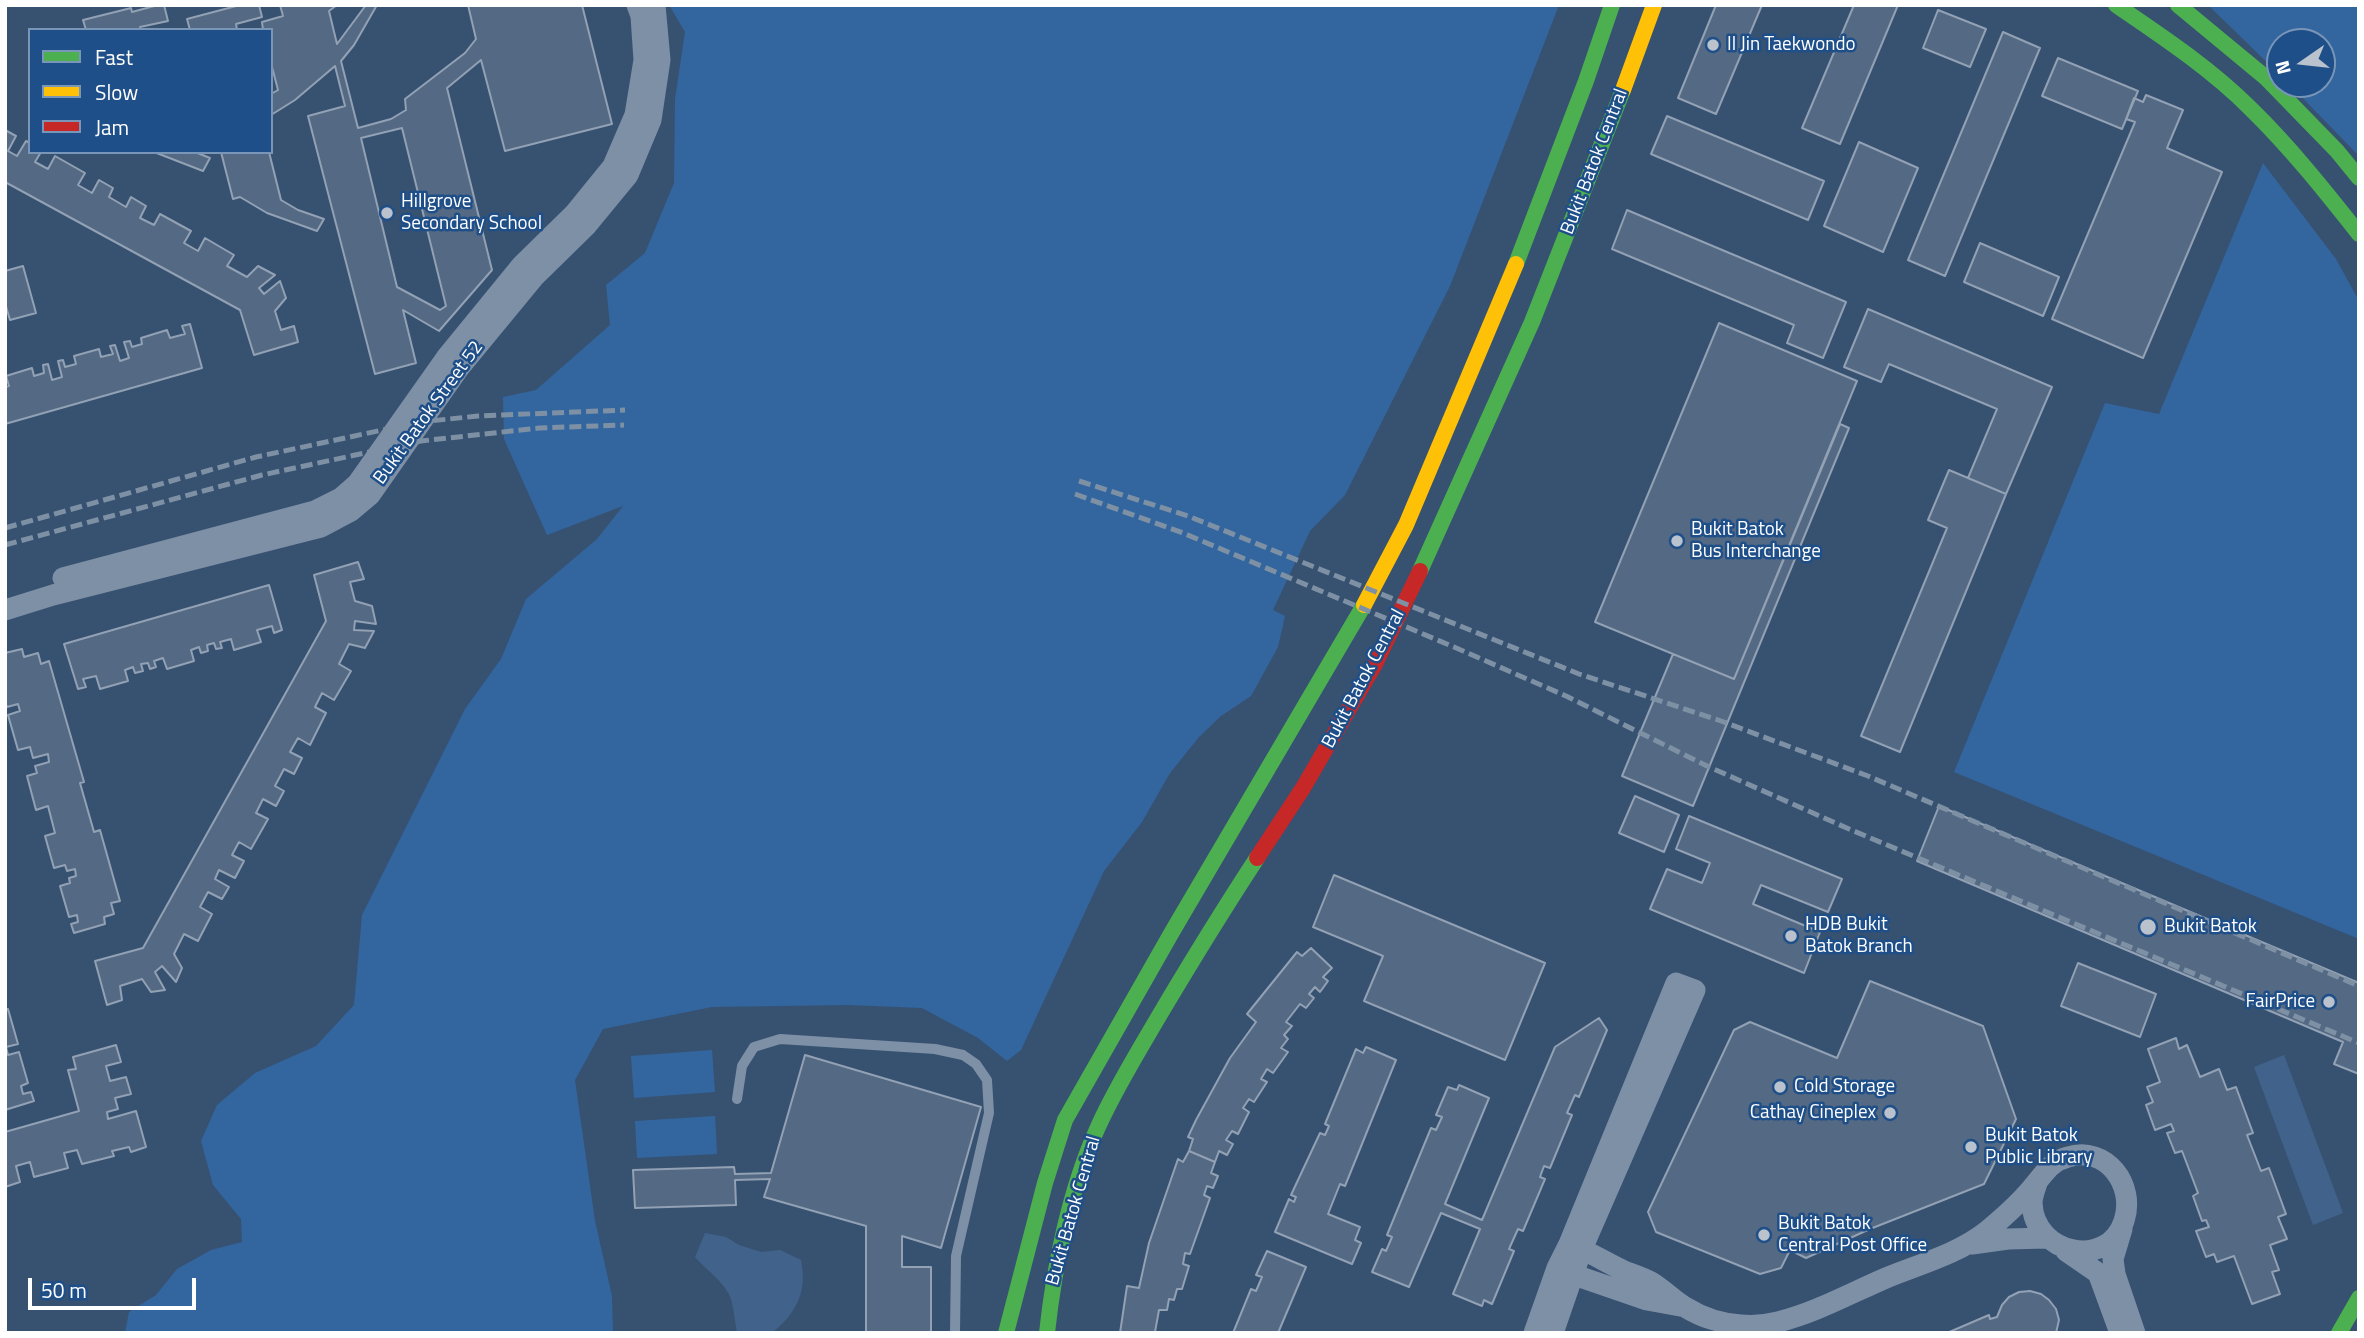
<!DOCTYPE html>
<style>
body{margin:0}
#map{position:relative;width:2364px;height:1338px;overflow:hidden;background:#375171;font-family:"Titillium Web",sans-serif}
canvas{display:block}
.frame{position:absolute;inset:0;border:7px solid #fff;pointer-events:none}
.legend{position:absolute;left:28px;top:28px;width:245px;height:126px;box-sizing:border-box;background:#1f4f89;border:2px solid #7995b8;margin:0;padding:9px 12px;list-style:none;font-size:21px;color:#fff}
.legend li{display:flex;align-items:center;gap:14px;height:35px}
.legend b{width:35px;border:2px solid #7995b8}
.north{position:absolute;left:2266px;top:28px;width:70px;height:70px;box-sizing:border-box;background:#1f4f89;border:2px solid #7995b8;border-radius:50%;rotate:256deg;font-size:19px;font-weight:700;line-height:28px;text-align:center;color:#fff}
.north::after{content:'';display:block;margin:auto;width:24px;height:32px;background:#b9c2cd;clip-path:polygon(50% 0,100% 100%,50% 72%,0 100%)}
.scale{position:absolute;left:28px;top:1278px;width:168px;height:32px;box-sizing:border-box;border:4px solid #fff;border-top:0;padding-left:9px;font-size:21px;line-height:24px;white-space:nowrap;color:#fff;-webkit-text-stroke:5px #1f4f89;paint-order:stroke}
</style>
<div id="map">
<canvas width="2364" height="1338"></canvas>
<div class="frame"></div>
<ul class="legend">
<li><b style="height:9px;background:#4caf50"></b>Fast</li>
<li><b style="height:9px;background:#ffc107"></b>Slow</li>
<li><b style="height:9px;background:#c62828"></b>Jam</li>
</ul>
<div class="north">N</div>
<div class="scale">50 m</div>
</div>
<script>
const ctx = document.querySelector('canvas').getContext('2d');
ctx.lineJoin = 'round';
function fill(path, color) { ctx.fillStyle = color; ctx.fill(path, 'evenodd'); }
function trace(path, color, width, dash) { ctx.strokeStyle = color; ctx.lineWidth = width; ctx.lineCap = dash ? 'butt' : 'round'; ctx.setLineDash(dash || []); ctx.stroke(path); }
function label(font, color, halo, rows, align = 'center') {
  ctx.font = font + ' "Titillium Web",sans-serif'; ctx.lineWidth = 5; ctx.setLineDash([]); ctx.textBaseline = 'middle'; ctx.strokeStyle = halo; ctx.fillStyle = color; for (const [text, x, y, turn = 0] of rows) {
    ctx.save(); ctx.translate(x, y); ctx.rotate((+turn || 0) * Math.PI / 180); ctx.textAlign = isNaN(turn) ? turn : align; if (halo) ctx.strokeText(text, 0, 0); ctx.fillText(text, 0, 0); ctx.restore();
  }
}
const green = new Path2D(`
 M669 5H1559L1450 286 1345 495 1310 531 1273 610 1285 616 1278 647 1251 696 1221 716 1199 737 1170 773 1142 822 1104 871 1021 1050 1007 1061 978 1038 922 1008 848 1005 712 1007 603 1029 575 1080 595 1221 612 1296 613 1333H125L129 1312 156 1295 177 1269 211 1250 242 1242 241 1219 213 1185 201 1141 217 1105 255 1073 316 1046 354 1005 362 915 465 709 501 659 526 599 597 539 623 506 547 535 504 439 503 397 536 390 610 325 606 285 645 253 674 183 675 99 685 32Z
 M2208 5H2359V156L2289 84H2322V42H2280V75Z
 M2263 163 2336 259 2359 301V939L1954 772 2105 403 2159 414Z
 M712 1050 715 1092 634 1098 631 1056Z
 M715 1116 717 1154 637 1158 635 1121Z`);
const water = new Path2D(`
 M2284 1055 2343 1213 2313 1225 2254 1067Z
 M705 1233 726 1237 739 1245 761 1252 780 1250 801 1260C806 1285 801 1303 784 1322 781 1325 775 1331 771 1333 762 1336 746 1333 737 1333 735 1322 734 1310 731 1299 725 1282 706 1270 695 1257Z`);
const building = new Path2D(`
 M158 5H164L168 21 140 27 141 30H86L83 20 131 8 132 12Z
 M240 5H259L262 17 236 24 237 30H190L187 19Z
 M280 5H337L329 11 337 44 366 5H377L354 45 341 61 358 128 391 119 406 110 405 99 465 53 476 39 468 5H582L612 124 505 151 481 60 447 88 492 270 439 331 403 310 416 363 375 374 308 116 345 106 335 66 295 100 271 115V94L278 90 271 63V30H263L262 22 283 16ZM402 128 446 306 440 310 397 287 361 138Z
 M1716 5H1762L1716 114 1678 98Z
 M1854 5H1898L1840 144 1802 128Z
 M1938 10 1986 29 1970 67 1923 48Z
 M2003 32 2040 48 1945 276 1908 260Z
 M2058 58 2138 91 2122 129 2042 96Z
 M2146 95 2183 110 2167 148 2222 172 2143 358 2052 319 2135 122 2126 119 2134 98 2143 102Z
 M1667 116 1824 181 1808 220 1651 154Z
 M5 130 16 136 8 151 17 156 26 141 30 143V152H41L35 162 48 169 55 156 85 173 78 185 92 193 99 180 113 188 109 197 126 207 131 197 146 206 140 218 154 225 160 214 191 231 184 243 198 251 205 238 234 255 227 266 247 277 258 266 275 275 259 288 264 294 280 281 286 298 275 311 281 330 294 326 298 342 254 355 240 310 5 182Z
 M1859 142 1918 168 1883 252 1824 226Z
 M154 152H195L210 158 203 171Z
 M221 152H269L281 200 298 210 324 219 317 231 267 213 240 197 233 199Z
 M1627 210 1846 302 1823 358 1787 343 1794 325 1612 249Z
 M1980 243 2059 277 2043 316 1964 282Z
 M23 266 36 313 10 320 5 303V271Z
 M1868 309 2052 387 2006 494 1968 478 1997 409 1889 364 1881 382 1844 367Z
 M1719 323 1857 381 1734 679 1595 622Z
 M190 324 202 368 5 424V387L9 386 6 376 32 368 34 376 44 373 43 365 48 364 52 380 62 377 58 361 63 360 65 367 76 364 74 356 99 349 101 357 113 354 110 346 115 345 120 361 129 358 124 342 130 341 132 347 142 344 141 338 167 330 170 338 185 334 182 326Z
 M1840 424 1849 428 1693 806 1622 776 1673 654 1734 679Z
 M1949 470 2006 494 1900 752 1861 736 1947 528 1928 520Z
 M358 562 364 579 350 582 355 601 372 606 376 624 355 621 354 630 374 631 365 648 349 644 339 664 351 671 334 700 322 693 315 707 326 713 310 745 298 738 290 752 302 758 294 774 284 769 275 786 284 791 276 806 263 799 256 813 268 819 251 849 239 842 232 855 244 861 235 878 219 870 215 879 229 887 222 899 208 892 200 907 212 914 198 941 184 934 174 954 182 968 176 982 162 966 155 972 165 990 151 992 142 979 120 986 122 1000 107 1005 95 961 143 948 326 621 314 575Z
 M269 585 282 630 274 633 272 626 257 630 261 642 234 650 231 639 220 642 222 648 216 649 214 643 207 645 208 651 201 653 199 647 191 650 194 661 167 669 163 658 154 661 156 667 150 669 148 663 141 664 143 671 135 673 133 667 125 670 128 681 100 689 96 676 83 679 86 687 78 689 64 644Z
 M22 649 24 657 38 653 41 664 49 661 84 782 80 783 94 832 100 830 120 901 111 903 114 914 104 917 105 924 74 933 71 924 78 922 77 915 69 917 60 886 70 883 69 878 76 876 75 869 67 871 65 865 54 868 45 836 55 833 48 806 36 810 27 776 37 773 35 766 49 762 48 754 33 758 30 747 18 750 8 715 20 711 18 704 7 707 5 702V653Z
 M1635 796 1679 815 1664 852 1619 833Z
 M1939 806 2359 983V1074L2334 1064 2343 1042 1917 861Z
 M1689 816 1842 879 1828 912 1761 885 1753 904 1820 932 1804 973 1650 909 1667 869 1702 883 1710 863 1676 849Z
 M1334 875 1545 963 1505 1060 1364 1001 1383 956 1313 927Z
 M1311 948 1332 968 1323 977 1328 981 1320 992 1315 987 1309 994 1314 998 1306 1008 1300 1004 1286 1022 1292 1026 1284 1035 1288 1039 1281 1048 1288 1052 1273 1073 1267 1069 1261 1079 1267 1082 1254 1102 1249 1099 1243 1108 1249 1112 1238 1134 1232 1131 1226 1140 1233 1144 1227 1155 1219 1151 1215 1162 1189 1151 1193 1139 1188 1137 1196 1120 1230 1058 1256 1022 1247 1014 1297 952 1302 956Z
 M2078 963 2156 994 2140 1037 2061 1006Z
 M1870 981 1983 1026 2016 1119 1984 1184 1870 1229 1806 1258 1790 1250 1781 1268 1760 1274 1656 1232 1648 1212 1734 1030 1750 1022 1837 1058Z
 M8 1009 18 1044 6 1047 8 1055 19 1052 28 1083 21 1086 23 1094 31 1092 34 1101 5 1110V1010Z
 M1599 1018 1607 1030 1579 1097 1575 1095 1567 1113 1572 1115 1550 1168 1544 1166 1540 1177 1545 1179 1523 1231 1518 1229 1509 1249 1514 1251 1492 1304 1484 1300 1482 1306 1453 1294 1480 1229 1441 1213 1409 1287 1372 1272 1382 1249 1386 1251 1392 1237 1387 1235 1431 1128 1436 1130 1442 1117 1436 1115 1448 1087 1457 1090 1459 1085 1489 1098 1445 1204 1482 1220 1555 1047Z
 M2176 1038 2179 1049 2187 1045 2200 1077 2219 1069 2227 1090 2236 1087 2253 1133 2247 1135 2261 1171 2269 1168 2286 1214 2278 1217 2287 1239 2270 1245 2279 1270 2272 1272 2280 1294 2252 1304 2234 1256 2217 1262 2214 1254 2206 1257 2196 1231 2209 1227 2206 1220 2202 1221 2193 1196 2198 1193 2182 1151 2175 1153 2167 1133 2174 1131 2171 1124 2155 1130 2146 1105 2153 1102 2147 1087 2160 1082 2148 1049Z
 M116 1045 121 1062 106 1066 110 1081 126 1077 131 1094 115 1098 118 1109 107 1112 108 1119 136 1111 146 1147 131 1152 129 1147 112 1151 114 1156 82 1164 77 1150 64 1153 68 1168 34 1177 30 1162 16 1166 20 1182 5 1187V1132L79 1111 68 1070 76 1069 73 1057Z
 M1366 1047 1396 1060 1345 1186 1340 1184 1328 1214 1360 1227 1355 1240 1361 1243 1352 1264 1275 1232 1289 1199 1294 1202 1296 1197 1291 1195 1320 1133 1325 1135 1329 1126 1325 1124 1356 1049 1363 1053Z
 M805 1055 981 1107 941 1248 902 1236V1267H931V1333H866V1226L764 1197 770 1179 735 1180 736 1205 635 1208 633 1170 734 1167 735 1174 771 1173Z
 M1189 1151 1215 1162 1211 1173 1218 1176 1213 1188 1207 1186 1204 1195 1210 1198 1190 1254 1185 1253 1183 1264 1189 1266 1182 1289H1177L1174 1300 1169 1299 1167 1310H1159L1155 1332 1157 1333H1120L1127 1286 1139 1288 1149 1243 1178 1159 1183 1162Z
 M1267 1251 1306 1267 1278 1333H1233L1251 1289 1256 1291 1262 1277 1256 1275Z
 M2030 1291 2041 1294 2049 1300 2056 1309 2059 1320 2056 1333H1947L1989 1315 1990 1319 1997 1317 2002 1305 2009 1297 2019 1292Z`);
const lane = new Path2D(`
 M737 1099 742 1066 754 1047 780 1039 935 1049 963 1055 976 1064 987 1080 989 1113 956 1256 955 1333`);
const street = new Path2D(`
 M63 578 315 511 341 498 357 484 446 358 522 265 574 214 613 166 635 115 644 60 641 16 637 5
 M5 610 53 595 321 527 351 511 370 495 459 368 534 277 586 226 628 175 651 120 660 60 655 5
 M2122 1229 2113 1259 2115 1274 2135 1333
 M1569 1244C1588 1251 1604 1261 1622 1270 1631 1274 1642 1277 1651 1282 1663 1289 1673 1300 1685 1307 1701 1317 1722 1324 1741 1325 1752 1326 1766 1325 1778 1322 1815 1313 1851 1293 1886 1278 1920 1264 1958 1254 1987 1231 2004 1217 2022 1201 2036 1183 2046 1171 2052 1161 2068 1157 2106 1145 2136 1185 2124 1221 2108 1270 2034 1255 2032 1203 2032 1197 2035 1189 2037 1183
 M1972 1244 2008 1239 2046 1238
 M2066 1251 2098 1273 2120 1333
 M1560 1270 1647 1300 1680 1306
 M1534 1333 1557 1268 1569 1244 1676 983 1695 990 1582 1249 1553 1333`);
const fast = new Path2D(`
 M2116 5C2163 37 2211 69 2251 109 2290 147 2325 191 2359 234
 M2178 5 2265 77 2337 151 2359 178
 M1516 264 1586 81 1612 5
 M1420 571 1532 322 1623 90
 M1006 1333 1045 1183 1065 1120 1172 932 1364 605
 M1047 1333C1054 1267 1070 1188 1098 1127 1115 1089 1138 1052 1159 1016 1191 962 1223 910 1257 858
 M2339 1333 2359 1298`);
const slow = new Path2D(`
 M1623 90 1654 5
 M1364 605 1406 525 1516 264`);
const jam = new Path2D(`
 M1257 858 1303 788 1375 664 1420 571`);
const rail = new Path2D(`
 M1079 481 1188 516 1579 674 1721 721 1868 776 2359 986
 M1075 494 1183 533 1454 647 1566 696 1707 766 1849 829 2359 1043
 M5 528 256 457 420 422 478 416 625 410
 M5 545 262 475 421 441 539 428 624 425`);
const markers = [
 [1713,45,7,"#b9c2cd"],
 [387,213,7,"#b9c2cd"],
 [1677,541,7,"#b9c2cd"],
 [2148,927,9,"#b9c2cd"],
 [1791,936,7,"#b9c2cd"],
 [2329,1002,7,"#b9c2cd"],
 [1780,1087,7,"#b9c2cd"],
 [1890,1113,7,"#b9c2cd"],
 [1971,1147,7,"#b9c2cd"],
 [1764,1235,7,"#b9c2cd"]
];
const poiNames = [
 ["Il Jin Taekwondo",1727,45],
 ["Hillgrove",401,202],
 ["Secondary School",401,224],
 ["Bukit Batok",1691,530],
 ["Bus Interchange",1691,552],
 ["HDB Bukit",1805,925],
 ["Batok Branch",1805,947],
 ["Bukit Batok",2164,927],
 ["FairPrice",2315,1002,"right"],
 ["Cold Storage",1794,1087],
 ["Cathay Cineplex",1876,1113,"right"],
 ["Bukit Batok",1985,1136],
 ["Public Library",1985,1158],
 ["Bukit Batok",1778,1224],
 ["Central Post Office",1778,1246]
];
const streetNames = [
 ["Bukit Batok Central",1595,162,-69],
 ["Bukit Batok Street 52",429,413,-54],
 ["Bukit Batok Central",1364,679,-62],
 ["Bukit Batok Central",1074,1211,-74]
];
fill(green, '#33669f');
fill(water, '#41638b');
fill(building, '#546983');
trace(building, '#92a1b4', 2);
trace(lane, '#7e90a6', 10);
trace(street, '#7e90a6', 21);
trace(fast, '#4caf50', 16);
trace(slow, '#ffc107', 16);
trace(jam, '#c62828', 16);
trace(rail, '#7e91a4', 5, [12, 5]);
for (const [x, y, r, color] of markers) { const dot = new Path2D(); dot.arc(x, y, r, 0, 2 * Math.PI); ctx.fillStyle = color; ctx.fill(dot); trace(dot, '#1f4f89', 2.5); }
label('19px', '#fff', '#1f4f89', poiNames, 'left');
label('19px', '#fff', '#1f4f89', streetNames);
</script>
